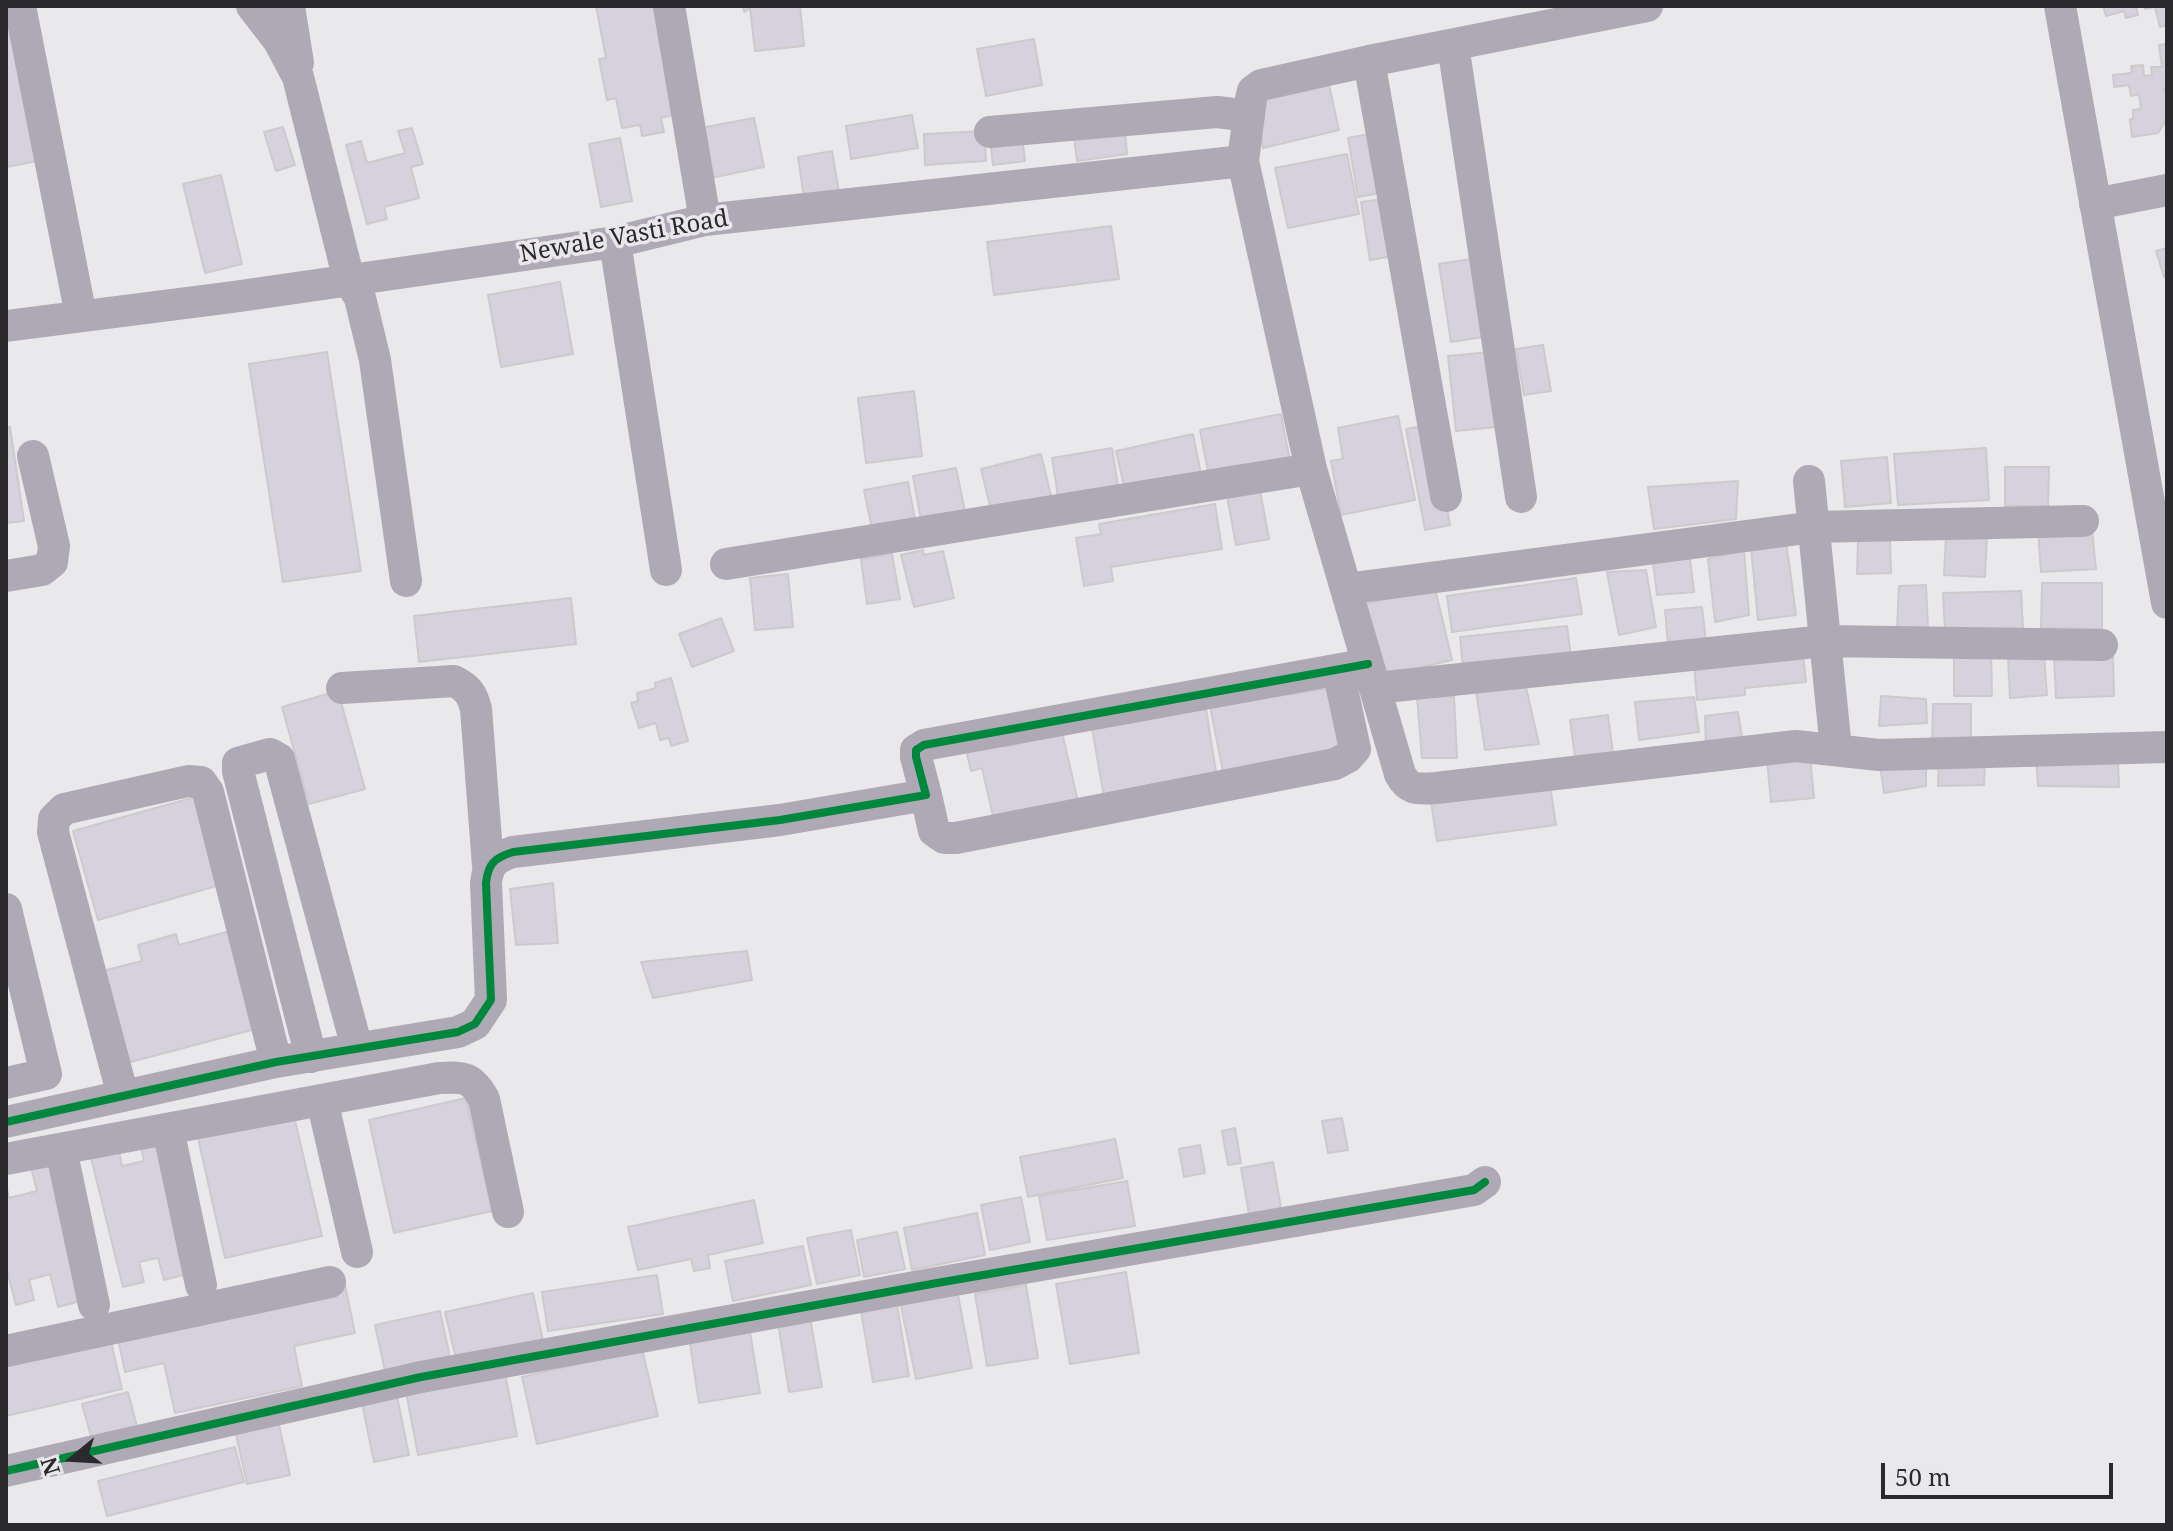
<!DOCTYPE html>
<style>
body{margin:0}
#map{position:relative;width:2173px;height:1531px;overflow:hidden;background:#e9e8eb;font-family:"Noto Serif",serif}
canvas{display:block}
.frame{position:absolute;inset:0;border:8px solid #2a292b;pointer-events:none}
.north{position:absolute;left:32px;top:1419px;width:80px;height:80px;-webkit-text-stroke:6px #e9e7ec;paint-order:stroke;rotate:252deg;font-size:22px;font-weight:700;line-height:32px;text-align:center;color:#2a292b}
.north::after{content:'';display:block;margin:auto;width:28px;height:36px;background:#2a292b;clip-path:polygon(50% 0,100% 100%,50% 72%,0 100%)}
.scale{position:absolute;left:1881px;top:1463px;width:232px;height:36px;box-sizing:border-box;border:4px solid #2a292b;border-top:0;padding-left:10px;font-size:24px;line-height:28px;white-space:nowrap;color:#2a292b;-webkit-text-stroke:6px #e9e7ec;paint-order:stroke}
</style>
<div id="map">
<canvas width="2173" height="1531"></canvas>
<div class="frame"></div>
<div class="north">N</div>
<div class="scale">50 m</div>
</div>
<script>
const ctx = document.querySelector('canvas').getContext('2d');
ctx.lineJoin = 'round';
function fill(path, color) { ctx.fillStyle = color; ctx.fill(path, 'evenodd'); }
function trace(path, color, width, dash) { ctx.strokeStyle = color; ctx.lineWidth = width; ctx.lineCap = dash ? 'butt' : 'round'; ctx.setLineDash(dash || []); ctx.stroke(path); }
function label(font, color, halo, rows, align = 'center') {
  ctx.font = font + ' "Noto Serif",serif'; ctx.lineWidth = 7; ctx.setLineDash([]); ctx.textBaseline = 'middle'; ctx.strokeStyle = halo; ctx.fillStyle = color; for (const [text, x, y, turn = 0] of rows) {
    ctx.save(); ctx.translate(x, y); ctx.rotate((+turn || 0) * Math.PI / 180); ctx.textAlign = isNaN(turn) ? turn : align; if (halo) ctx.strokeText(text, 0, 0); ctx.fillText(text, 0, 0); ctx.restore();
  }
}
const building = new Path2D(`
 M6 6 37 161 6 167Z
 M596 6H653L673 115 661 118 664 132 642 136 640 125 622 128 616 98 607 100 599 59 606 58Z
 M743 6H800L804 46 755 51 750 8 744 12Z
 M2103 6H2136L2138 15 2126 18 2124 11 2106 16Z
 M2144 6H2167V25L2160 27 2155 7 2145 9Z
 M1034 39 1042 85 986 96 977 49Z
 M2167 44V89H2163L2167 99V119L2158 133 2132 137 2130 119H2133V110L2141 109 2139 94 2131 96 2129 85 2114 87 2113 75 2132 73 2131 66 2143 65 2144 76 2152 75 2151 67H2162L2159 45Z
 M1329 85 1339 130 1263 148 1253 103Z
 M912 115 918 148 851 159 846 126Z
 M754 118 764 167 706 179 696 129Z
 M283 127 295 165 276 171 264 132Z
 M412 128 423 164 411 167 419 198 384 207 387 219 367 224 346 145 361 141 367 163 405 153 398 131Z
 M984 131 986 161 925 165 924 134Z
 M1125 131 1127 154 1077 161 1074 137Z
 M1381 132 1391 191 1358 197 1348 138Z
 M1022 135 1025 161 993 165 990 139Z
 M620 138 632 201 601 207 589 144Z
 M832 151 839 192 804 198 798 157Z
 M1347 154 1359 214 1288 228 1275 168Z
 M221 175 242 264 205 273 183 184Z
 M1391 198 1400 255 1370 260 1361 202Z
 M1111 226 1119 279 994 295 987 242Z
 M2167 248V276L2164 277 2156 251Z
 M1471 259 1484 337 1451 342 1439 264Z
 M560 282 573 354 501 367 488 295Z
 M1543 345 1551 391 1524 395 1516 349Z
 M327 352 361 571 283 582 249 364Z
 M1489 352 1496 427 1456 431 1448 356Z
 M914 391 922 456 866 463 858 398Z
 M1281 414 1290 461 1209 477 1200 430Z
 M1398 416 1415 500 1341 515 1331 461 1343 459 1338 428Z
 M1432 424 1450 525 1425 530 1406 429Z
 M6 427H10L24 521 6 523Z
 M1193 434 1202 479 1126 495 1116 451Z
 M1112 448 1119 493 1059 503 1052 458Z
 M1986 448 1989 500 1898 505 1894 454Z
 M1041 454 1052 500 992 514 981 469Z
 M1887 457 1891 503 1845 507 1841 461Z
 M2005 467H2049L2048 506H2005Z
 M956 468 966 516 922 525 913 476Z
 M1738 481 1736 519 1654 529 1648 487Z
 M908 482 917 530 874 539 864 490Z
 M1260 490 1269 539 1236 545 1227 496Z
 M1215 504 1222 549 1111 567 1113 581 1084 586 1076 538 1101 534 1099 524Z
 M2092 529 2096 569 2041 572 2038 531Z
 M1946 534 1987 536 1985 577 1944 575Z
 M1890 539 1891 573 1857 574 1858 541Z
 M1786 541 1796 615 1758 620 1751 548Z
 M923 550 924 555 943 551 954 598 914 607 901 555Z
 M1744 550 1749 615 1715 622 1708 559Z
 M892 554 900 599 867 604 861 559Z
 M1690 558 1694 592 1657 595 1653 562Z
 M1646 570 1656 627 1619 635 1607 572Z
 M788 574 793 627 755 630 750 578Z
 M1576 578 1582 614 1452 632 1447 596Z
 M2042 583H2102V629L2041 628Z
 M1926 585 1928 630H1897L1899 586Z
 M1435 588 1452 660 1383 676 1366 604Z
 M2021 591 2023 628 1945 630 1943 593Z
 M571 598 576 644 419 662 414 616Z
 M1702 607 1706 641 1668 645 1665 610Z
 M721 618 734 651 692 667 679 634Z
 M1567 626 1571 657 1463 668 1460 637Z
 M1954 651H1991L1992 696H1954Z
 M1803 654 1806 682 1745 688V695L1697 700 1694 665Z
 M2044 655 2047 695 2010 698 2008 658Z
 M2113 656 2114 696 2056 698 2054 657Z
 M671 678 688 741 671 746 669 738 660 740 656 723 639 728 631 703 638 701 637 693 656 688 655 683Z
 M1525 683 1539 744 1485 750 1476 691Z
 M1332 688 1343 746 1224 777 1210 706Z
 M338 691 365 789 309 804 282 707Z
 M1881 696 1926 699 1927 723 1879 726Z
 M1417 697H1454L1457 758H1422Z
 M1694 697 1699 732 1639 740 1635 702Z
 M1933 704H1971V745L1932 744Z
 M1206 709 1217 778 1104 797 1092 728Z
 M1738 712 1743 745 1706 746 1705 716Z
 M1608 715 1613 753 1575 757 1570 720Z
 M1062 732 1079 806 995 825 982 768 971 771 965 745 1003 737 1005 747Z
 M1810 756 1814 798 1771 802 1767 760Z
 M2036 757 2118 762 2119 787 2038 786Z
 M1985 758 1984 785 1938 786 1939 759Z
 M1926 764V786L1884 793 1880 765Z
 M1550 786 1556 825 1437 841 1431 802Z
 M195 797 220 885 98 920 73 831Z
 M553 883 558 943 516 945 510 889Z
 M237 929 263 1027 123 1064 98 972 142 961 138 945 176 934 179 945Z
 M747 951 752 980 653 998 641 962Z
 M466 1098 492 1211 394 1233 369 1120Z
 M294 1116 322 1236 225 1258 198 1138Z
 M1342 1118 1348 1150 1328 1153 1322 1121Z
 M1235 1128 1241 1163 1228 1165 1222 1131Z
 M161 1134 195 1272 164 1280 158 1258 139 1262 144 1282 123 1287 89 1150 117 1143 122 1166 144 1161 139 1139Z
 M1115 1139 1123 1178 1028 1197 1020 1157Z
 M1200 1145 1205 1173 1184 1177 1179 1149Z
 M56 1160 92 1298 58 1307 50 1274 29 1280 34 1300 16 1305 6 1267V1185L9 1198 37 1191 31 1167Z
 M1273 1162 1281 1208 1249 1214 1241 1168Z
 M1127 1181 1135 1226 1047 1240 1039 1196Z
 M1021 1197 1030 1242 990 1250 981 1205Z
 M754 1200 763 1243 708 1255 710 1268 694 1271 691 1259 638 1270 628 1227Z
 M977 1213 985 1255 912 1270 904 1228Z
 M851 1230 860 1275 817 1284 807 1238Z
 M897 1232 905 1269 864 1277 857 1240Z
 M803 1246 811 1285 733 1301 725 1261Z
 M1126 1272 1139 1353 1070 1364 1056 1284Z
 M657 1275 663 1314 548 1331 542 1292Z
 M345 1285 355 1333 294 1346 302 1386 175 1413 164 1363 125 1372 117 1334Z
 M1026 1285 1038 1358 987 1366 975 1294Z
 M957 1290 972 1368 916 1379 900 1301Z
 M533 1293 543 1341 456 1359 445 1312Z
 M896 1299 909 1376 873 1382 860 1305Z
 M440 1311 450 1357 385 1371 375 1325Z
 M810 1317 822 1387 789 1392 778 1323Z
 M748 1320 760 1393 699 1403 688 1330Z
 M110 1337 122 1389 6 1416V1361Z
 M642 1349 658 1416 537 1444 522 1377Z
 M505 1373 517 1436 418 1455 406 1392Z
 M128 1392 139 1434 94 1447 82 1404Z
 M397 1396 409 1455 374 1462 362 1403Z
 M276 1411 290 1475 247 1484 233 1421Z
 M235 1447 244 1482 107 1516 98 1481Z`);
const minor = new Path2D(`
 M20 6 81 316
 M252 6 279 41 298 77 349 280 360 298 375 360 406 581
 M289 6 298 63
 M669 6 705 220
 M2060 6 2167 603
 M1453 45 1521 497
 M990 132 1217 112 1249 116
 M2095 204 2167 190
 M615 242 666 570
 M6 326 233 297 615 242 705 220 1243 161
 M1311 469 1400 774C1409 791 1418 789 1436 788L1796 746 1879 755 2167 747
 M1809 481 1836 749
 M1446 496 1369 61 1647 6
 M726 564 1311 469 1243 161 1251 99 1253 91 1261 85 1369 61
 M6 576 42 570 52 562 54 546 33 456
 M1346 589 1814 527 2083 521
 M342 688 454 681C468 688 472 694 476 709L488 866
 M1375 688 1825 641 2102 645
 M926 795 934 831 944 838H956L1335 764 1348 757 1355 749 1338 670
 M6 909 46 1074 6 1083
 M311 1057 238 771V763L270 754 279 759 357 1048
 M123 1096 53 832 54 819 64 809 188 781 201 782 208 792 276 1062
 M322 1100 357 1252
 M6 1122 276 1062 458 1032 475 1024 491 1000 486 883C488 864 494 858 513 852L780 820 926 795 916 757V750L924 745 1368 664
 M168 1129 201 1285
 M61 1149 94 1305
 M6 1159 439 1078C464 1077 471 1076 484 1099L508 1212
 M6 1351 330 1282
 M6 1471 421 1377 937 1283 1474 1190 1485 1182`);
const cycleway = new Path2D(`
 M6 1122 276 1062 458 1032 475 1024 491 1000 486 883C488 864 494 858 513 852L780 820 926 795 916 757V750L924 745 1368 664
 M6 1471 421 1377 937 1283 1474 1190 1485 1182`);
const streetNames = [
 ["Newale Vasti Road",624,237,-10]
];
fill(building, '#d6d1dc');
trace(building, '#cbcacc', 2);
trace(minor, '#aea9b4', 32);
trace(cycleway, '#00873e', 8);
label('24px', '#2a292b', '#e9e7ec', streetNames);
</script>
